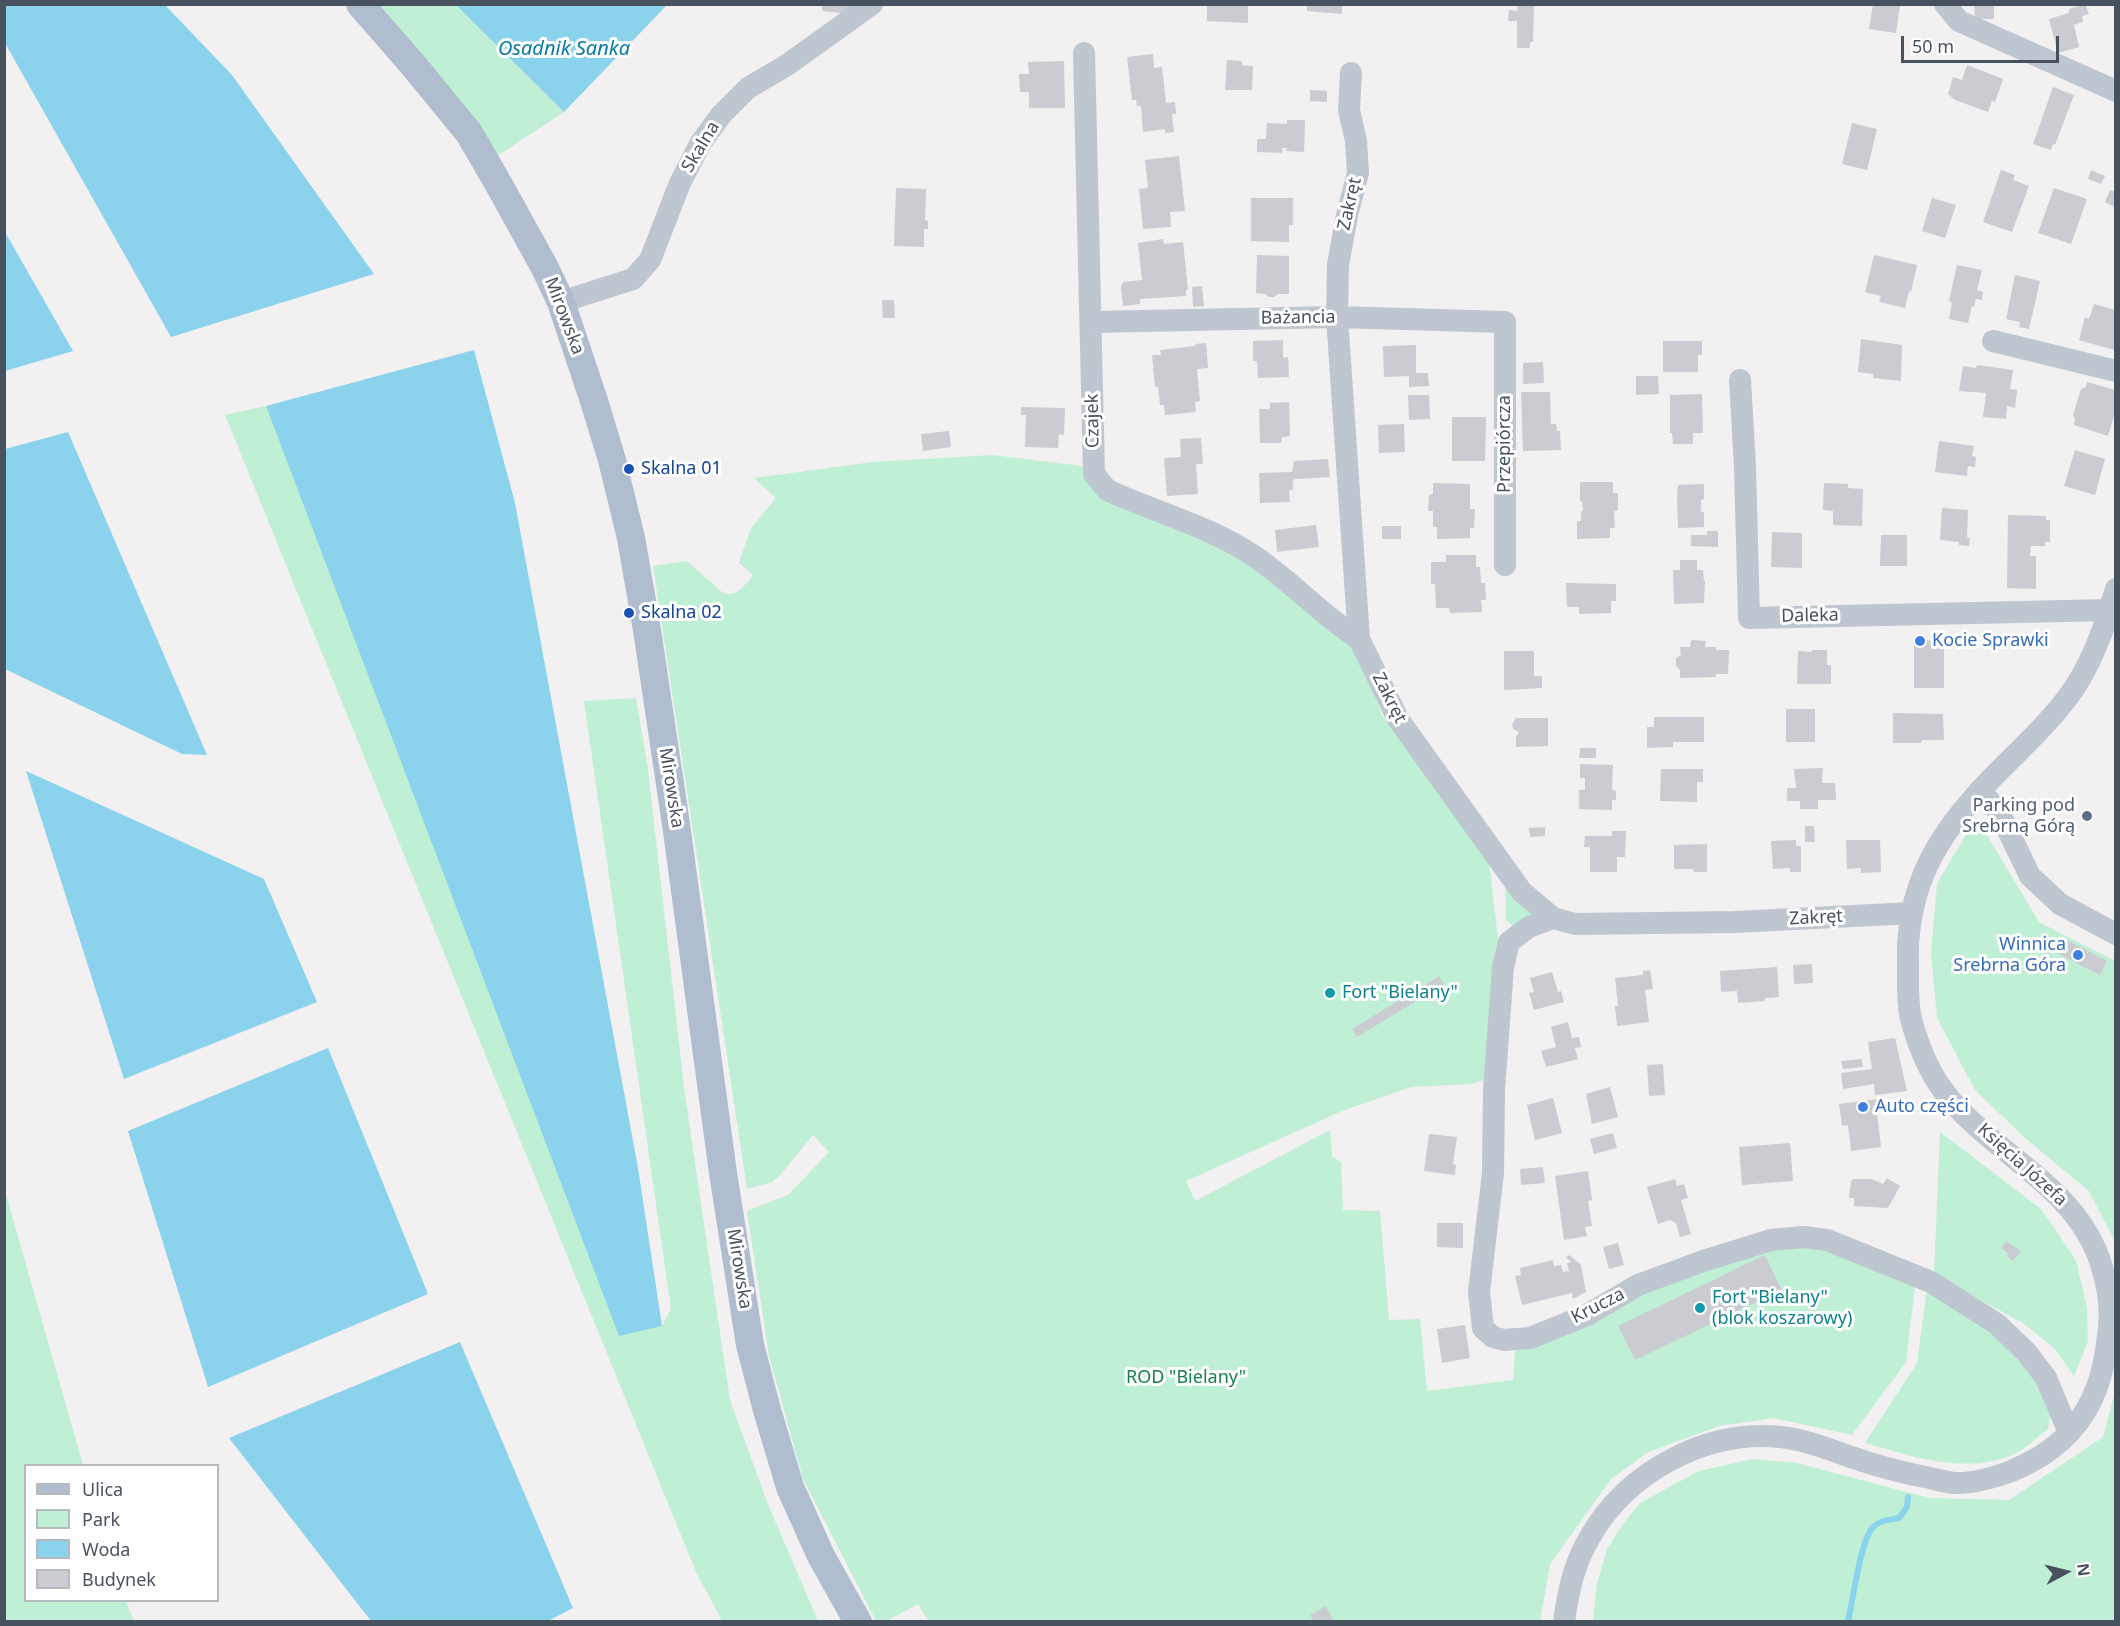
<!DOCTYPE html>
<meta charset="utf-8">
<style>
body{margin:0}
#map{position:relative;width:2120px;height:1626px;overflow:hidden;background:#f2f0f0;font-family:"Noto Sans",sans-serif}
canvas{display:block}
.frame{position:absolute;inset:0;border:6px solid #48525e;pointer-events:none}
.legend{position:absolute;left:24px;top:1464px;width:195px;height:138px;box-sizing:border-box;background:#fff;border:2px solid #b6babf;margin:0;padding:8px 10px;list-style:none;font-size:18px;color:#48525e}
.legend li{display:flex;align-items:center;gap:12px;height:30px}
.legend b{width:30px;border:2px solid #b6babf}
.north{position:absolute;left:2036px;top:1542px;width:60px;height:60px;-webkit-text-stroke:4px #fff;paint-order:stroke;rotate:83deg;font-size:16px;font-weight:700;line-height:24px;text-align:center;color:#48525e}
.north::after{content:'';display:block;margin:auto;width:21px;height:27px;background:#48525e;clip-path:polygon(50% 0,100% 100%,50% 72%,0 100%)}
.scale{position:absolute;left:1901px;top:36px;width:158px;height:27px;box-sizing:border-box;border:3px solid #48525e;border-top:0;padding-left:8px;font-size:18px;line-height:21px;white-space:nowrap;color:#48525e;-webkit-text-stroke:4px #fff;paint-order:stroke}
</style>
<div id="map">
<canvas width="2120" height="1626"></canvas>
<div class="frame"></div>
<ul class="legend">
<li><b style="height:8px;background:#b0bdcf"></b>Ulica</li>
<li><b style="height:16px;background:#bff0d5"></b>Park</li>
<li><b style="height:16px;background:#8bd3ed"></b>Woda</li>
<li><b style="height:16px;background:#caccd2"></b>Budynek</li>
</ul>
<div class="north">N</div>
<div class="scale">50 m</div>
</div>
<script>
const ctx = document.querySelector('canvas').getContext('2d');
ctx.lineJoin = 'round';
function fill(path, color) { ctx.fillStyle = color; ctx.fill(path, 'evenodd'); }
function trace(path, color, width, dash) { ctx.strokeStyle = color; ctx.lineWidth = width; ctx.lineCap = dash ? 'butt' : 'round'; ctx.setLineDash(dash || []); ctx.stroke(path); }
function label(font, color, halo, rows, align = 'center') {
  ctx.font = font + ' "Noto Sans",sans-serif'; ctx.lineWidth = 6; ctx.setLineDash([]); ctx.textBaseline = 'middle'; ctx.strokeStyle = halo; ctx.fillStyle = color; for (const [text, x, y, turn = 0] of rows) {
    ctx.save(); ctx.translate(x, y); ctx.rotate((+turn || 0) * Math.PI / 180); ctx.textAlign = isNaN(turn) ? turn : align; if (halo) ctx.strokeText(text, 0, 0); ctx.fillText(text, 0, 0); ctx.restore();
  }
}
const green = new Path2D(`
 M373 5H456L564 112 497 156Z
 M266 406 662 1326 671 1309 584 701 636 698 648 769 684 1088 730 1400 767 1502 818 1621H722L696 1572 225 415Z
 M993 455 1082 466 1090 484 1220 542 1358 651 1382 715 1400 737 1489 862 1499 947 1487 1079 1471 1084 1411 1087 1342 1111 1186 1181 1195 1201 1330 1130 1332 1156 1341 1162 1343 1210 1380 1211 1389 1320 1420 1319 1427 1391 1513 1380 1515 1351 1571 1333 1640 1292 1776 1249 1808 1247 1842 1254 1915 1287 1906 1362 1852 1435 1774 1418 1719 1426 1648 1452 1611 1479 1550 1564 1540 1621 929 1622 918 1604 887 1621H876L803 1479 769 1356 747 1211 788 1195 829 1152 813 1135 781 1174 772 1182 747 1189 653 566 687 561 723 593C738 597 744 586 753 575L739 563 751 528 776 498 754 478 873 462Z
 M1976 817 2039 922 2115 961V1242L2089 1191 2025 1138 1975 1090 1937 1018 1931 954 1937 884Z
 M1505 880 1539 914 1515 928 1506 920Z
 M1940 1132 2041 1209 2076 1260 2087 1308 2088 1341 2074 1376 2055 1349 2023 1323 1934 1275Z
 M4 1187 83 1465 26 1466V1600L126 1601 134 1621H5Z
 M1927 1289C1968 1316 2038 1353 2051 1402 2053 1410 2049 1421 2048 1429 2037 1437 2026 1449 2014 1454 1965 1476 1913 1456 1865 1443L1917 1363Z
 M2115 1392V1621H1593L1597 1583 1607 1549 1623 1524 1640 1503 1699 1471 1752 1459 1797 1463 1929 1498 2009 1500 2103 1437Z`);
const water = new Path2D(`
 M4 5H165L232 75 374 274 171 337 5 43Z
 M456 5H667L564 112Z
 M5 232 73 351 5 371H4Z
 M474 350 515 503 638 1168 662 1326 619 1336 266 406Z
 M68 432 207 755 182 754 5 669V449Z
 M26 771 264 879 317 1002 124 1079Z
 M328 1048 428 1294 208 1387 128 1131Z
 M460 1342 573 1608 548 1621H371L229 1438Z`);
const stream = new Path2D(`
 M1848 1622C1853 1600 1860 1542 1873 1527 1880 1520 1890 1520 1899 1518L1907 1507 1908 1497`);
const building = new Path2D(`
 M822 4H851L850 14 822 11Z
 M1307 4H1342V14L1307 11Z
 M1518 4H1534L1533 42H1530V48H1517V21H1508L1509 10 1517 11Z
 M1873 4H1900L1896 33 1869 29Z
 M1974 4H1994V19H1975Z
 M2085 4 2089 14 2082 16 2083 22 2074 25 2079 47 2058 53 2049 19 2069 13V9Z
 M1207 5H1248V23L1207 21Z
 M1153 54 1154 68 1162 67 1166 103 1175 102 1176 114H1172L1174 132 1165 133V129L1143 132 1141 106H1137L1136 100H1132L1127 57Z
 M1227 60 1242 61V65L1253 66 1252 90H1225Z
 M1064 61 1065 108H1029V92H1020L1019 74H1029L1028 62Z
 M1967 65 2003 79 1995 102 1992 101 1988 112 1955 100 1948 94 1953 77 1962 80Z
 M2053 87 2074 95 2055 145 2053 144 2051 150 2033 144Z
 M1310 90 1327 91V102L1310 101Z
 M1287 120H1305L1304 152 1286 151 1287 148H1282V153L1257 152V139H1266L1267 123 1287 124Z
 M1852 123 1877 129 1867 170 1842 164Z
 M1179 156 1185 211 1170 212 1171 227 1143 229 1139 189 1148 188 1145 160Z
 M2001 170 2015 175 2013 180 2029 186 2012 232 1983 222Z
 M2091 170 2105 176 2101 184 2088 179Z
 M896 188 926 189 925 220 928 221V229H924V247L894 246Z
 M2054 188 2087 199 2071 244 2038 233Z
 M2110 190 2115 192V207L2105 202Z
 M1251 198H1293V225H1289V242L1251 241Z
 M1932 198 1956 205 1945 238 1922 231Z
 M1163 239 1164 244 1183 242 1188 290H1186V296L1140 299V304L1123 306 1121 287 1123 282 1142 280 1138 243Z
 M1257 255 1289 256V294H1278L1274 297H1269L1265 294 1256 293Z
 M1874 255 1917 265 1911 292 1909 291 1905 308 1879 302 1881 296 1865 292Z
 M1957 265 1982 270 1977 290 1983 292 1982 300 1976 299 1974 307 1972 306 1968 323 1949 319 1952 302 1949 301Z
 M2015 275 2040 281 2029 329 2019 327 2020 322 2006 319Z
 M1202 286 1204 306 1193 307 1192 287Z
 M882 300H894L895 318H883Z
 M2094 304 2115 310 2114 350 2079 340 2085 317 2089 319Z
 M1861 339 1902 345 1901 381 1873 378V374L1858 372Z
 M1283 340V358L1288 357 1289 377 1258 378 1257 361H1253V341Z
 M1663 341H1702V355H1698V372H1663Z
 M1206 343 1208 368 1197 369 1200 401 1195 402 1196 412 1165 415 1164 405H1160L1158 387H1155L1152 355H1161L1160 350 1195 346V344Z
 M1416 345V373H1428L1429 386 1409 387V376L1384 377 1383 346Z
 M1543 362 1544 383 1523 384V363Z
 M1977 365 2013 370 2010 389 2017 390 2015 408 2007 406 2006 419 1983 417 1986 393 1959 391 1963 366 1976 368Z
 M1636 376H1658L1659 394 1636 395Z
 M2087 382 2115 390V412L2108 436 2074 425 2075 419 2073 415 2081 389 2086 387Z
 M1521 392H1550L1551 424H1556L1557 431H1560L1561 450 1523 451Z
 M1702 394 1703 433H1693V444H1673L1672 433H1670V395Z
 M1408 395H1429L1430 419 1409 420Z
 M1289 402 1290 436 1282 437 1281 443H1260L1259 409H1270V403Z
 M1021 407 1065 408 1064 435 1059 434 1058 448 1025 447 1026 415H1021Z
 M1452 417H1486L1485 461H1452Z
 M1404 424 1405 452 1379 453 1378 425Z
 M949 431 951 447 923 451 921 434Z
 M1201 438 1203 464H1196L1198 494 1167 496 1164 458 1181 457 1180 439Z
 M1939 441 1974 446 1972 456 1976 457 1975 467 1968 466 1967 476 1935 472Z
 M2075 450 2105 459 2095 495 2064 486Z
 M1328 459 1330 477 1296 479 1293 480V490H1289L1290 502 1260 503 1259 473 1292 472 1294 461Z
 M1580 482H1613V493H1618V510L1614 511 1615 528H1610V538L1577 539V521H1581V511H1583L1582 501H1580Z
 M1433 483 1470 484V509H1475L1474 528H1470V538L1437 539V527H1433V511H1428L1429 495 1433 494Z
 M1824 483 1848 484V488L1863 489 1862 526 1833 525V511L1823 510Z
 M1704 484V499L1701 500V512H1704V527L1678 528 1677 499 1678 485Z
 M1942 508 1968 510 1967 537 1970 538 1969 546 1959 545V542L1940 540Z
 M2008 515 2046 516V520H2050V542H2045V546H2031L2030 556H2036V589L2007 588Z
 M1316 525 1319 547 1277 552 1275 530Z
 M1382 526H1401V539H1382Z
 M1707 531H1718V547L1691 546V535H1707Z
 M1772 532 1802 533V568L1771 567Z
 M1881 535H1907V566H1880Z
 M1446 555H1476V567H1480L1481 583H1485L1486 600H1481L1482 612 1450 613 1449 608H1436L1435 584H1431V562H1446Z
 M1680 560H1697V570H1703L1704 581H1705L1704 603 1674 604 1673 570H1680Z
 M1566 583 1616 584V601H1611V613L1579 614V607H1567Z
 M1691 640 1706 641 1705 647H1716V650H1729L1728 674H1716V677L1680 678V670L1676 666V658L1681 655 1680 647H1690Z
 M1944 640V688H1914V641Z
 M1812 650H1827V665H1831V684H1797L1798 651 1811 652Z
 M1504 651H1534V676H1542V688L1504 690Z
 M1786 709H1815V742H1786Z
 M1893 713 1943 714 1944 740H1922L1921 743H1893Z
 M1654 717H1704V742H1673V747L1647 748V727H1654Z
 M1516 718H1548V746L1516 747V736L1518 735V731L1514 730 1512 725Z
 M1580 748H1596V758H1579Z
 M1580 764 1613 765 1612 790 1616 791V800H1612V810L1579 809V790H1585V778H1580Z
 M1823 768 1822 783H1835L1836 800H1818V809H1800V801H1787V788H1796L1794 769Z
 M1661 769H1703V782H1697V802L1660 801Z
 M1805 826H1814L1815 842H1805Z
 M1545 827V836L1530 837 1529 828Z
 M1612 831H1626L1625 857H1617V872H1590V847H1584L1585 836H1612Z
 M1796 840V846H1801V872H1790V868L1773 869 1771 841Z
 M1846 840H1880L1881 872 1861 873V868L1847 869Z
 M1707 844V872H1694L1693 869H1674V845Z
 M2063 938 2107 961 2100 975 2055 952Z
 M1812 964 1813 983 1794 984 1793 965Z
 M1777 967 1779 997 1765 998V1001L1738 1003 1737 991 1721 992 1720 971Z
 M1650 970 1653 989 1645 990 1649 1022 1617 1026 1615 1006H1618L1615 978 1643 975V971Z
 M1552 972 1558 992 1561 991 1564 1002 1534 1010 1529 993 1534 992 1530 978Z
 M1439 976 1444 984 1357 1037 1352 1029Z
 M1568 1022 1572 1038 1579 1037 1581 1047 1575 1048 1578 1059 1546 1067 1541 1051 1556 1047 1551 1027Z
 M1895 1038 1907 1091 1875 1095 1874 1084 1843 1089 1841 1073 1872 1069 1868 1042Z
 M1862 1059 1863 1067 1843 1069 1841 1061Z
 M1663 1064 1665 1095 1649 1096 1647 1065Z
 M1610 1087 1618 1117 1592 1124 1586 1094Z
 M1553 1098 1562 1133 1535 1140 1527 1105Z
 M1878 1099 1880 1112 1877 1113 1881 1147 1851 1151 1848 1125 1842 1126 1839 1104Z
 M1613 1133 1617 1148 1594 1154 1590 1139Z
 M1429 1134 1457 1137 1453 1164 1456 1165 1455 1175 1424 1171Z
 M1790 1143 1793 1181 1742 1185 1739 1147Z
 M1543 1167 1545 1183 1521 1185 1520 1169Z
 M1588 1171 1592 1200 1588 1201 1592 1226 1585 1227 1587 1236 1564 1240 1555 1176Z
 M1887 1178 1900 1186 1888 1208 1854 1206V1198H1849L1851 1181 1853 1179H1872L1883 1184Z
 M1675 1179 1677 1186 1684 1184 1688 1198 1681 1200 1691 1234 1680 1237 1676 1223 1670 1220 1658 1224 1647 1187Z
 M1437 1223H1463V1248L1437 1247Z
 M2006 1241 2021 1251 2013 1261 2007 1256 2008 1253 2001 1248Z
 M1618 1243 1624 1265 1609 1269 1603 1247Z
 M1569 1255 1581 1265 1586 1292 1573 1299 1572 1293 1522 1305 1515 1276 1521 1275 1520 1268 1553 1260 1554 1266 1561 1265 1563 1272 1569 1271 1567 1263 1572 1262 1566 1258Z
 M1765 1255 1782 1290 1635 1360 1618 1326Z
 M1465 1325 1470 1358 1442 1363 1437 1329Z
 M1326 1606 1334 1622H1314L1310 1615Z`);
const minor = new Path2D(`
 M1945 4 1959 21 2116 91
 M1084 53 1094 474 1107 490C1155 512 1209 526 1254 556 1291 581 1321 615 1359 639
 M1351 73 1349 110 1356 141 1358 173 1347 215 1338 265 1337 317 1359 639 1398 719 1522 892 1553 918 1575 924 1734 922 1912 913
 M561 302 633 279 650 260 680 183 700 144 721 115 748 88 787 65 872 4
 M1092 322 1337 317 1505 322V565
 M1993 341 2116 371
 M1740 380 1745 467 1749 618 2109 610
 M1980 790 1999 812 2030 876 2060 904 2116 934
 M1553 918 1529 927 1509 942 1503 967 1494 1090 1493 1173 1479 1292 1483 1328 1493 1337 1504 1340 1530 1338 1587 1315 1638 1285 1703 1261 1771 1240 1804 1237 1827 1240 1931 1282 1997 1324 2027 1353 2046 1378 2069 1433
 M1564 1622C1568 1592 1574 1563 1590 1537 1627 1472 1706 1429 1781 1437 1806 1440 1828 1449 1851 1457 1877 1466 1903 1473 1930 1478 1938 1480 1946 1482 1954 1483 1972 1484 1992 1478 2009 1472 2033 1462 2052 1451 2070 1432 2095 1404 2104 1373 2108 1336 2112 1311 2109 1289 2101 1264 2076 1185 1993 1155 1945 1093 1928 1071 1918 1045 1911 1019 1907 1002 1908 981 1908 963 1905 870 1954 814 2016 754 2037 733 2059 711 2075 687 2094 658 2106 622 2116 589`);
const major = new Path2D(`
 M360 4 414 66 469 133 498 183 545 268 561 302 595 404 612 460 631 538 647 630 677 831 723 1173 750 1345 767 1410 790 1487 821 1556 858 1622`);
const markers = [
 [629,469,6,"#1a4fb4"],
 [629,613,6,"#1a4fb4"],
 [1920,641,6,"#3f7fe0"],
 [2087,816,6,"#5c6f8a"],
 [2078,955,6,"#3f7fe0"],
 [1330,993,6,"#0f9aa8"],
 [1863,1107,6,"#3f7fe0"],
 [1700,1308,6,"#0f9aa8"]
];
const streetNames = [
 ["Skalna",701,147,-59],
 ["Zakręt",1350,204,-77],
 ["Mirowska",564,316,69],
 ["Bażancia",1298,318,-1],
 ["Czajek",1093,421,-91],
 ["Przepiórcza",1505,444,-90],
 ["Daleka",1810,616,-1],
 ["Zakręt",1389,698,63],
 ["Mirowska",671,788,81],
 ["Zakręt",1816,918,-3],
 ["Księcia Józefa",2022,1165,42],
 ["Mirowska",739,1269,81],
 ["Krucza",1598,1306,-27]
];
const transitNames = [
 ["Skalna 01",641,469],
 ["Skalna 02",641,613]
];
const shopNames = [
 ["Kocie Sprawki",1932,641],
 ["Winnica",2066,945,"right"],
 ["Srebrna Góra",2066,966,"right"],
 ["Auto części",1875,1107]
];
const serviceNames = [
 ["Parking pod",2075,806],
 ["Srebrną Górą",2075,827]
];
const cultureNames = [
 ["Fort \"Bielany\"",1342,993],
 ["Fort \"Bielany\"",1712,1298],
 ["(blok koszarowy)",1712,1319]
];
const parkNames = [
 ["ROD \"Bielany\"",1186,1378]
];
const waterNames = [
 ["Osadnik Sanka",564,49]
];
fill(green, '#bff0d5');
fill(water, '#8bd3ed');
trace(stream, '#8bd3ed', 6);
fill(building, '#caccd2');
trace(minor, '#bec6cf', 22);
trace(major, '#b0bdcf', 28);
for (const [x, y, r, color] of markers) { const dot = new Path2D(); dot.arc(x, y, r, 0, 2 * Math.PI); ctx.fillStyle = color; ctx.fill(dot); trace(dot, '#fff', 2); }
label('18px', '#48525e', '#fff', streetNames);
label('18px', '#164399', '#fff', transitNames, 'left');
label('18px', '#366cbe', '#fff', shopNames, 'left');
label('18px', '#4e5e75', '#fff', serviceNames, 'right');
label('18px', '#0d838f', '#fff', cultureNames, 'left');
label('18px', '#168152', '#fff', parkNames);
label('italic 20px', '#0b7ba5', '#fff', waterNames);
</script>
